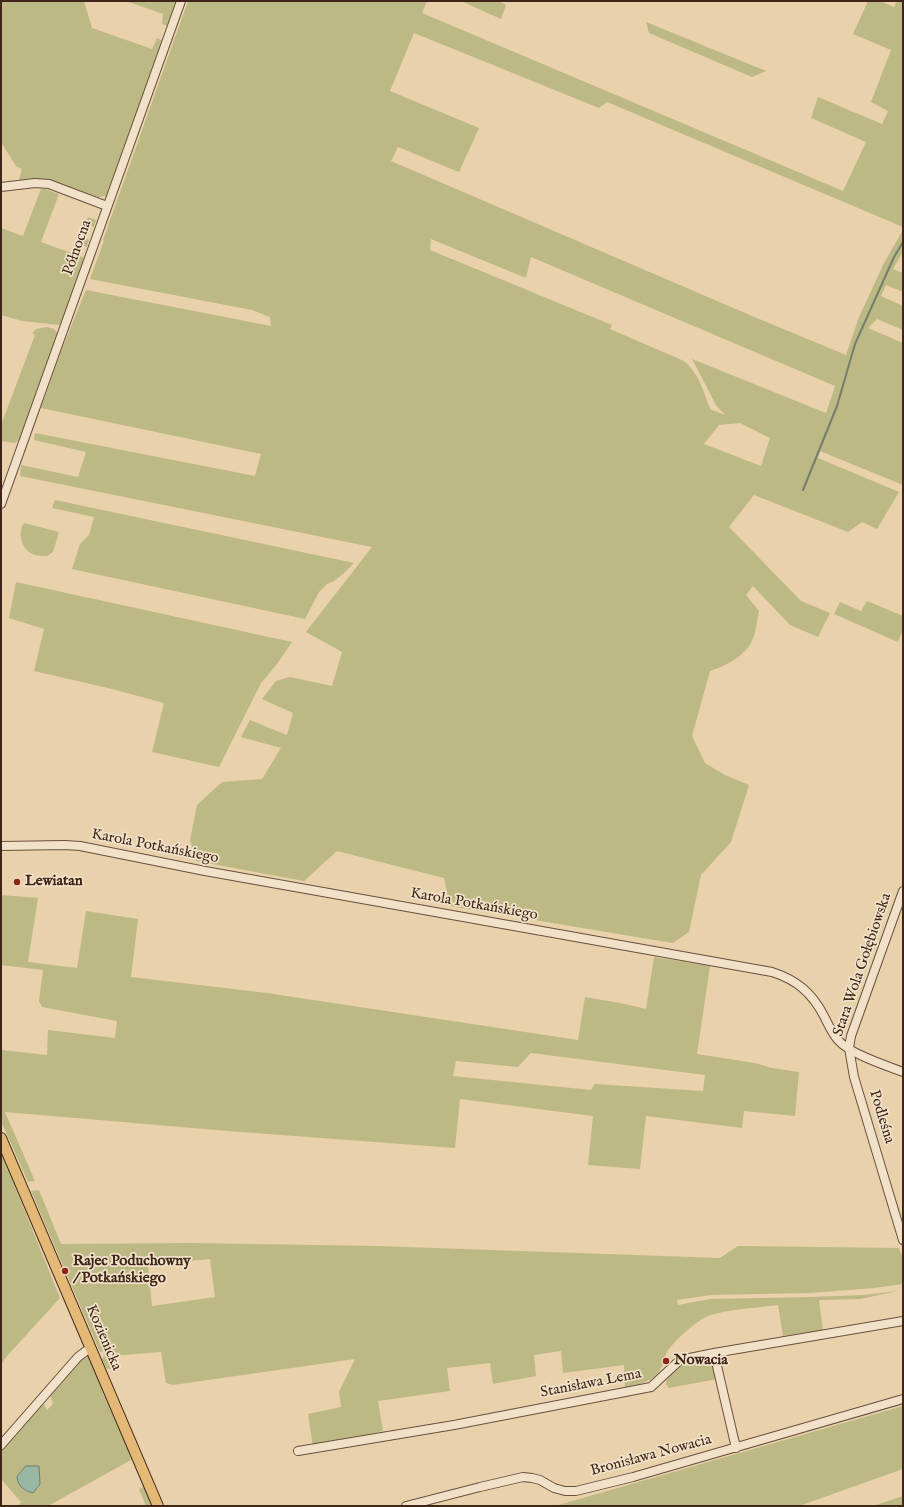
<!DOCTYPE html>
<meta charset="utf-8">
<style>
body{margin:0}
#map{position:relative;width:904px;height:1507px;overflow:hidden;background:#e8d1ab;font-family:"IM FELL English",serif}
canvas{display:block}
.frame{position:absolute;inset:0;border:2px solid #402519;pointer-events:none}
</style>
<div id="map">
<canvas width="904" height="1507"></canvas>
<div class="frame"></div>
</div>
<script>
const ctx = document.querySelector('canvas').getContext('2d');
ctx.lineJoin = 'round';
function fill(path, color) { ctx.fillStyle = color; ctx.fill(path, 'evenodd'); }
function trace(path, color, width, dash) { ctx.strokeStyle = color; ctx.lineWidth = width; ctx.lineCap = dash ? 'butt' : 'round'; ctx.setLineDash(dash || []); ctx.stroke(path); }
function label(font, color, halo, rows, align = 'center') {
  ctx.font = font + ' "IM FELL English",serif'; ctx.lineWidth = 3.5; ctx.setLineDash([]); ctx.textBaseline = 'middle'; ctx.strokeStyle = halo; ctx.fillStyle = color; for (const [text, x, y, turn = 0] of rows) {
    ctx.save(); ctx.translate(x, y); ctx.rotate((+turn || 0) * Math.PI / 180); ctx.textAlign = isNaN(turn) ? turn : align; if (halo) ctx.strokeText(text, 0, 0); ctx.fillText(text, 0, 0); ctx.restore();
  }
}
const green = new Path2D(`
 M1 1H84L92 28 152 49 157 38 163 41 108 196 98 197 51 180 31 179 19 180 22 169 16 166 1 142Z
 M126 1H178L168 26 162 24 163 14Z
 M188 1H427L422 13 843 191 866 142 811 118 818 97 882 124 888 111 871 102 891 50 853 34 868 1H880L894 7 897 1H903V227L607 102 599 108 414 33 390 91 479 128 459 172 398 147 391 161 752 316 846 355 859 317 884 263 903 230V252L893 269 903 273V292L886 285 881 296 903 306V330L877 319 868 328 903 343V485L820 451 818 458 899 492 877 529 862 522 848 532 754 495 729 527 801 601 830 613 818 637 790 625 753 586 746 595 759 611C757 620 756 632 752 641 744 657 725 666 710 671L692 736 705 763 725 775 749 785 731 842 701 875 689 932 673 943 450 906 444 878 337 851 304 881 196 861 190 840 197 805 222 782 262 779 281 748 241 737 250 720 287 735 293 713 262 699 276 681 290 677 332 686 342 652 306 632 372 547 20 476 21 465 78 477 86 452 34 440 35 433 255 476 261 454 41 408 62 349 86 290 271 326 270 317 252 310 90 279 104 241 103 240ZM431 239 526 278 531 257 835 386 826 413 692 359 716 405 725 415 710 409C704 392 698 372 684 361L610 329 612 325 430 250ZM740 423 770 438 761 466 704 444 719 425Z
 M461 1H498L506 5 501 19Z
 M646 22 766 71 752 77 649 33Z
 M41 189H45L59 194 41 242 85 258 62 324 59 325 22 321 1 315V228L23 236Z
 M88 217 96 220 94 227 86 224Z
 M81 237 89 240 87 247 78 244Z
 M47 327 54 329 58 334 21 438 15 443 1 441V425L35 335 32 333 36 329Z
 M55 500 354 563 344 573 334 581 327 584 319 592 305 619 72 569 80 544 89 535 94 517 52 508Z
 M24 523 59 532 53 552 47 556C41 556 34 556 29 552 21 546 18 531 24 523Z
 M16 582 292 642 277 664 261 683 219 767 152 752 164 703 112 689 34 671 44 629 9 618Z
 M867 601 903 616V629L898 642 834 614 840 602 861 611Z
 M1 895 38 898 28 962 77 968 86 911 138 919 131 977 267 993 578 1040 585 997 625 1004 646 1009 654 957 710 966 697 1054 755 1063 772 1068 799 1072 795 1116 744 1111 742 1128 646 1116 640 1169 588 1165 593 1116 460 1099 455 1148 228 1131 5 1112 35 1181 28 1182 1 1121V1050L47 1055 48 1030 115 1038 117 1021 42 1007 39 1001 43 970 1 965ZM531 1053 705 1075 703 1091 595 1084 591 1090 453 1076 456 1061 518 1067Z
 M1 1152 60 1298 7 1356 1 1365Z
 M39 1190 61 1244 191 1243 378 1246 720 1258 738 1246 899 1248 903 1259V1284L874 1288 810 1293 711 1295 677 1300 678 1305 710 1299 811 1297 864 1295 898 1291 860 1299 819 1300 823 1330 783 1336 778 1305C758 1308 727 1309 708 1316 697 1320 673 1342 667 1352 663 1361 663 1369 655 1376 647 1383 635 1385 625 1390L624 1365 563 1373 561 1351 534 1355 536 1376 493 1384 490 1363 447 1368 450 1391 378 1401 383 1431 313 1447 308 1414 341 1407 339 1392 355 1359 173 1385 166 1383 161 1352 112 1356 117 1367 109 1369 106 1368 102 1359 105 1355 103 1351 100 1352 31 1191ZM210 1259 215 1297 152 1306 148 1265Z
 M84 1355H89L100 1380 103 1394 126 1444 131 1460 48 1506H18L21 1502 1 1479V1450L43 1403 47 1410 53 1404 51 1397 48 1396Z
 M704 1358H709L711 1361 717 1379 669 1388 666 1384 667 1378 683 1362Z
 M903 1406V1469L799 1506H555Z
 M145 1486 154 1506H146L139 1489Z
 M903 1496V1506H873Z`);
const water = new Path2D(`
 M26 1466H39L40 1484 33 1493C25 1491 18 1487 17 1477Z`);
const stream = new Path2D(`
 M803 490 837 406 855 344 894 257 903 242`);
const minor = new Path2D(`
 M1 187 35 183 49 184 107 206
 M1 504 181 1
 M1 846 65 845 80 846 205 871 772 972C797 980 812 993 824 1016 828 1024 832 1033 838 1040 850 1054 885 1065 903 1072
 M903 891 851 1036 849 1048 854 1077 903 1240
 M714 1353 736 1448
 M1 1445 78 1357 90 1348
 M298 1451 454 1425 651 1387 680 1360 714 1353 903 1321
 M406 1506 480 1487 523 1477 532 1478 540 1480 554 1488 565 1491H576L633 1477 903 1399`);
const major = new Path2D(`
 M1 1138 158 1506`);
const markers = [
 [17,882,4,"#8f2418"],
 [65,1271,4,"#8f2418"],
 [666,1361,4,"#8f2418"]
];
const streetNames = [
 ["Północna",78,248,-70],
 ["Karola Potkańskiego",155,847,11],
 ["Karola Potkańskiego",474,905,10],
 ["Stara Wola Gołębiowska",863,965,-71],
 ["Podleśna",881,1117,73],
 ["Kozienicka",103,1338,67],
 ["Stanisława Lema",591,1384,-11],
 ["Bronisława Nowacia",651,1456,-15]
];
const poiNames = [
 ["Lewiatan",25,882],
 ["Rajec Poduchowny",73,1262],
 ["/ Potkańskiego",73,1279],
 ["Nowacia",674,1361]
];
fill(green, '#bdb984');
fill(water, '#98b8a5');
trace(water, '#757d6d', 1);
trace(stream, '#757d6d', 2);
trace(minor, '#6a503e', 10);
trace(major, '#402519', 12);
trace(minor, '#f0e1c8', 8);
trace(major, '#e4b876', 10);
for (const [x, y, r, color] of markers) { const dot = new Path2D(); dot.arc(x, y, r, 0, 2 * Math.PI); ctx.fillStyle = color; ctx.fill(dot); trace(dot, '#f0e1c8', 1.5); }
label('15px', '#402519', '#f0e1c8', streetNames);
label('bold 15px', '#402519', '#f0e1c8', poiNames, 'left');
</script>
